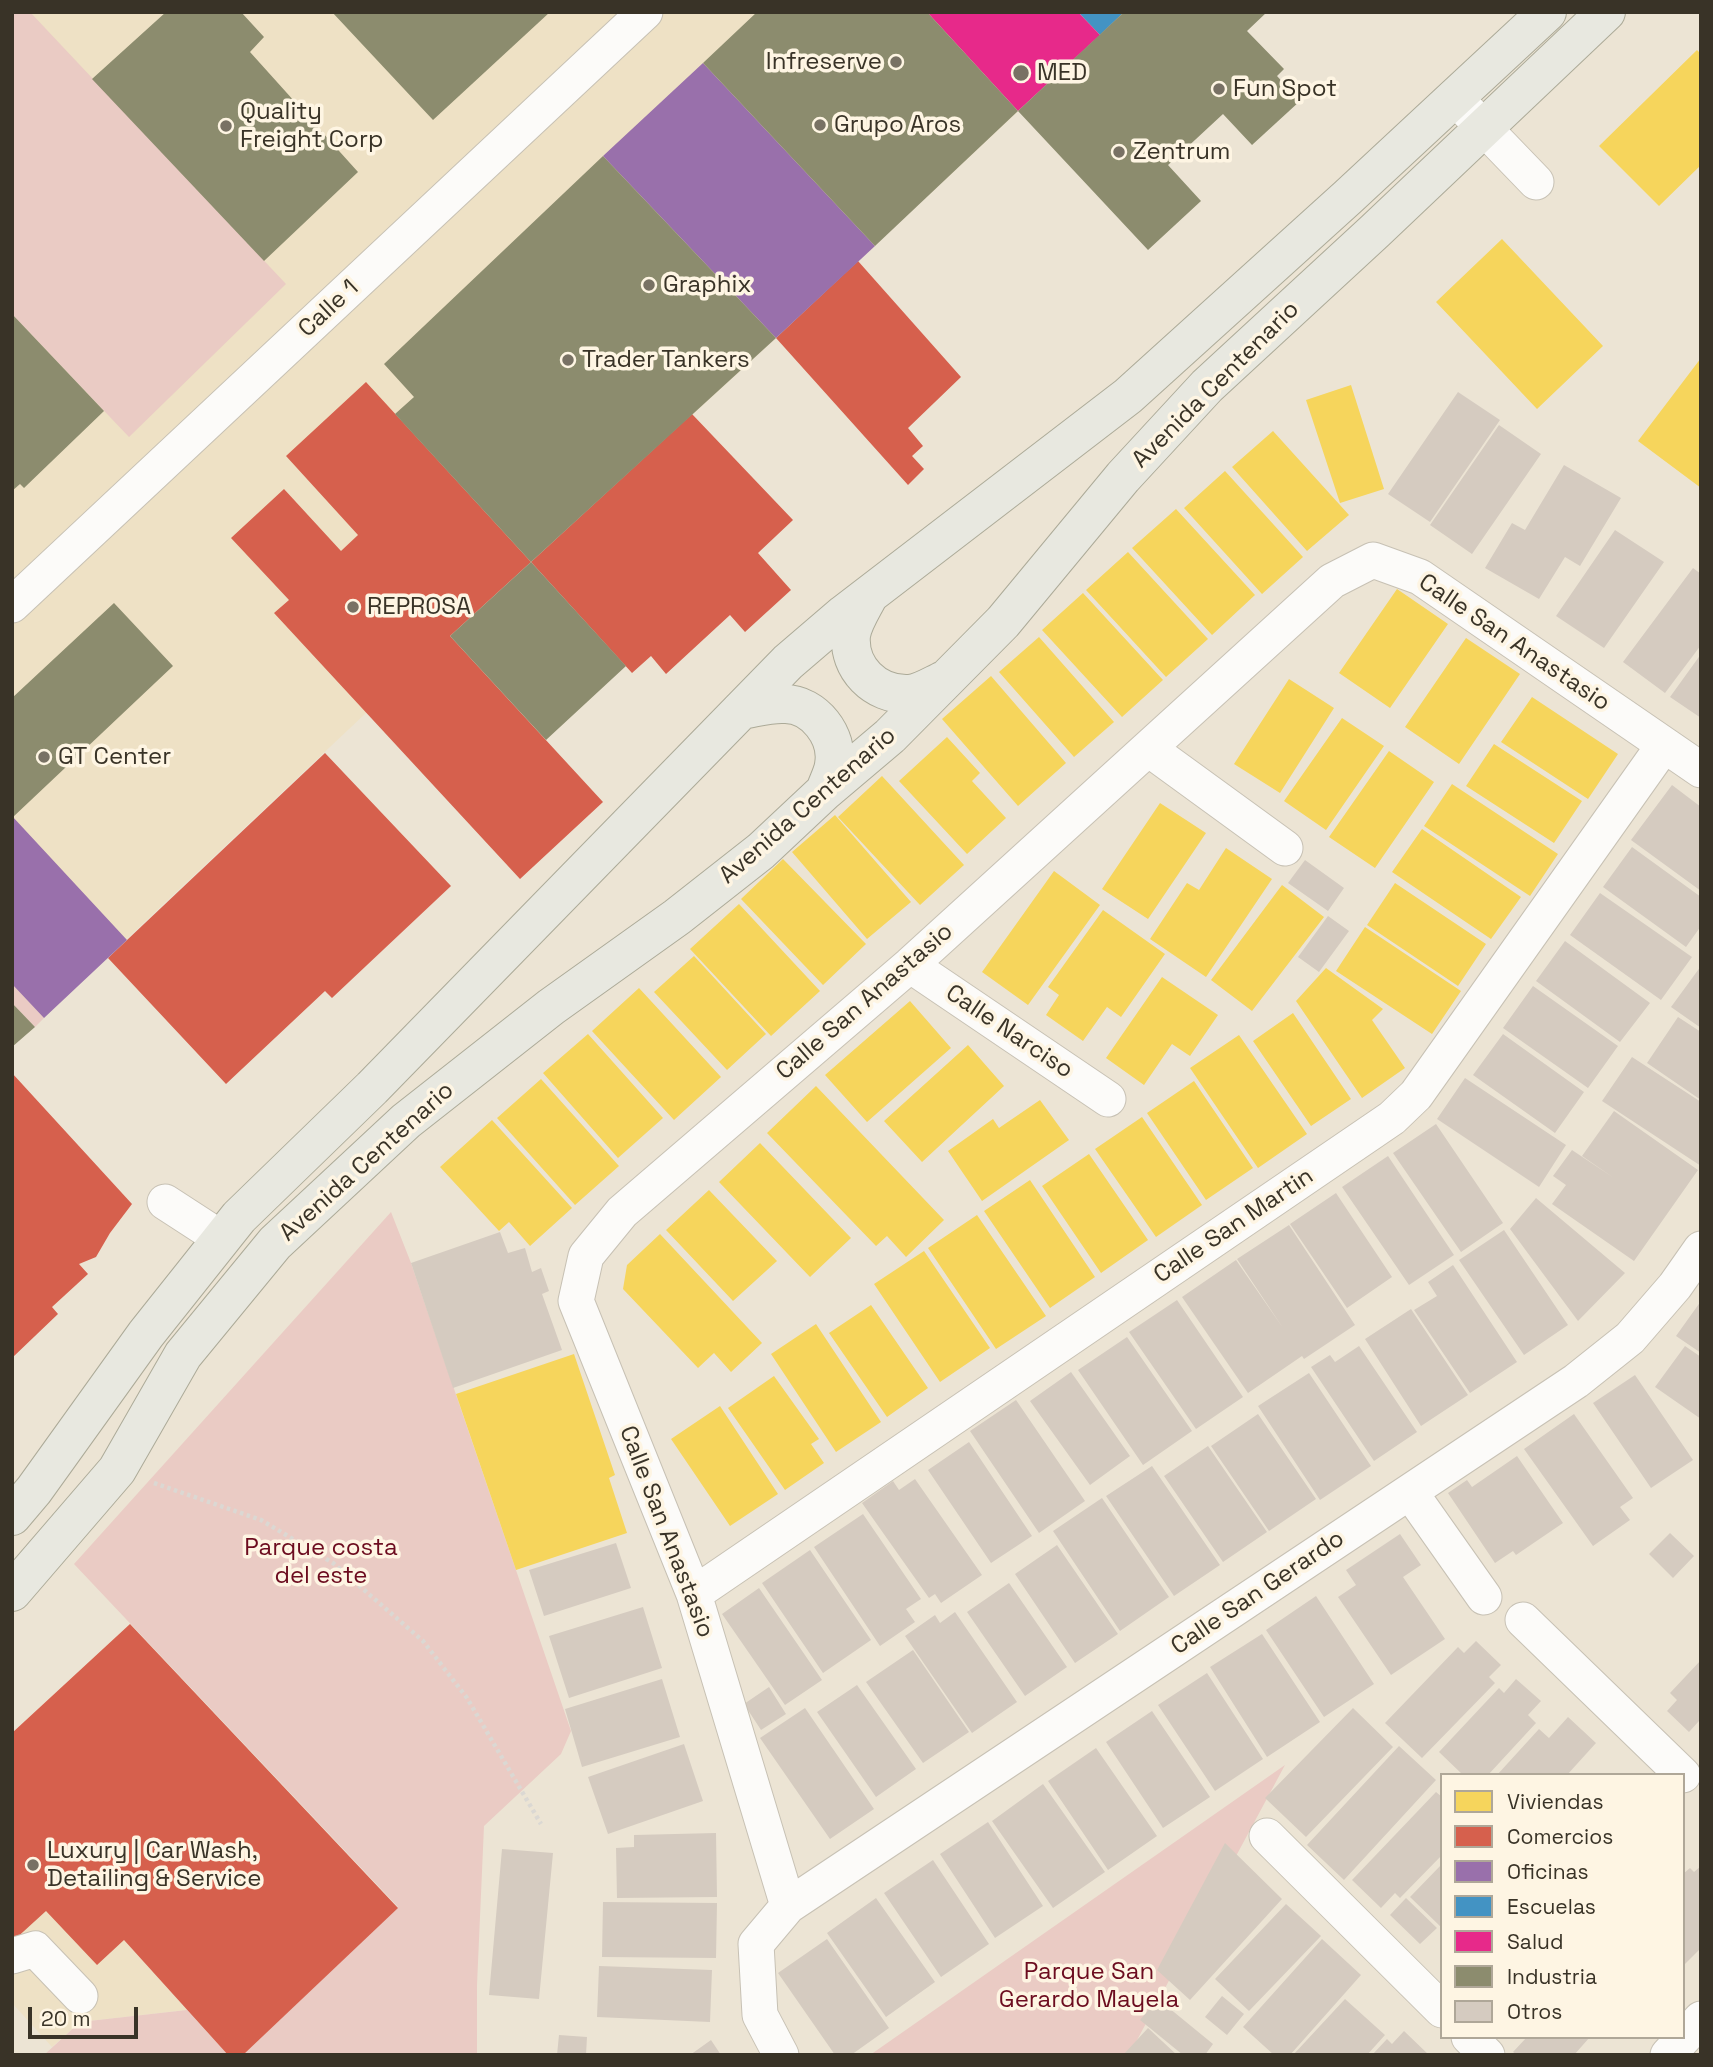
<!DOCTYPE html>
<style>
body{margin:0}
#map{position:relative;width:1713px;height:2067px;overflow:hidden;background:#ece4d4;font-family:"Space Grotesk",sans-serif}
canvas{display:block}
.frame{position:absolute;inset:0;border:14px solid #393327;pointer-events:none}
.legend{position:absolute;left:1440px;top:1773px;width:245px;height:266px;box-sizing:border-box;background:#fef5e3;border:2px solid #afa798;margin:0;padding:9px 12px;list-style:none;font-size:21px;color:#393327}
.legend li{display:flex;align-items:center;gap:14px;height:35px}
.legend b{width:35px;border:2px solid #afa798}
.scale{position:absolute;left:28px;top:2007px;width:110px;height:32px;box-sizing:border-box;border:4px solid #393327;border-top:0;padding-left:9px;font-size:21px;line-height:24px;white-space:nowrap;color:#393327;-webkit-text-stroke:5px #fef5e3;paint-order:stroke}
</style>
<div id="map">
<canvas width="1713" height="2067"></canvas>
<div class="frame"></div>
<ul class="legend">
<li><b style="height:19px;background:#f6d55c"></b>Viviendas</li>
<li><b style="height:19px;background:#d6604d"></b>Comercios</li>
<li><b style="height:19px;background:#9970ab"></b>Oficinas</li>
<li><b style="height:19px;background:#4393c3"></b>Escuelas</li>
<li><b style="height:19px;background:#e7298a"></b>Salud</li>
<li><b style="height:19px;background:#8c8c6e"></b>Industria</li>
<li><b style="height:19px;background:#d5cbc0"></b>Otros</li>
</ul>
<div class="scale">20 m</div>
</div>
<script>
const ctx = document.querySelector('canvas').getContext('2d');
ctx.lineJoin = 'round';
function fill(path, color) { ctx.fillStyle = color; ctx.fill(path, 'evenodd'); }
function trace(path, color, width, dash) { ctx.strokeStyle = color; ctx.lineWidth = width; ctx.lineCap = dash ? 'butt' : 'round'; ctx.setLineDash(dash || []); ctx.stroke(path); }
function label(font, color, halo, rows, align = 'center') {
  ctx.font = font + ' "Space Grotesk",sans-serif'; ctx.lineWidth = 7; ctx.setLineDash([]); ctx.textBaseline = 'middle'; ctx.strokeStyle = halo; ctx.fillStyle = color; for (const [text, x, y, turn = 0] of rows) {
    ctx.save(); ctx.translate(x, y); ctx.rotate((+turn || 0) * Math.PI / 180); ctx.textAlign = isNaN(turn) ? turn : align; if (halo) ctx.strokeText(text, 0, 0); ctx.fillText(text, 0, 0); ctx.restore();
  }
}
const built = new Path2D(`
 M12 12H1124L776 338 366 713 12 1047Z
 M12 1820 124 1940 187 2010 80 2022 52 2047 12 2003Z`);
const green = new Path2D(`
 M12 12H30L286 284 129 437 12 314Z
 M12 984 44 1018 35 1027 12 1003Z
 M391 1212 411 1263 571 1731 561 1754 484 1826 477 1985V2055H243L398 1907 74 1564Z
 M1285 1765 1129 2055H870Z
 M187 2010 228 2055H44L80 2022Z`);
const homes = new Path2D(`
 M1697 50 1701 54V165L1659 206 1599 146Z
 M1502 239 1603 346 1537 409 1436 302Z
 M1701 358V488L1638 441Z
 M1351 385 1384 489 1340 503 1306 400Z
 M1273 431 1349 515 1307 551 1232 467Z
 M1225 471 1303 557 1262 594 1184 508Z
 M1176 509 1255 595 1212 635 1132 548Z
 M1128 552 1208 639 1166 677 1086 590Z
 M1397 589 1448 624 1390 708 1339 673Z
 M1083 593 1163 680 1122 717 1042 630Z
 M1039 637 1114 722 1074 757 999 672Z
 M1466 638 1520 674 1459 764 1405 727Z
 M991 676 1066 763 1018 806 942 719Z
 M1289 679 1334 708 1280 793 1234 764Z
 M1532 697 1618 754 1588 799 1501 742Z
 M1342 718 1384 746 1326 830 1284 801Z
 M947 737 980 773 972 781 1006 818 967 854 899 781Z
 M1494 744 1582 801 1554 843 1466 786Z
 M1389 751 1434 782 1375 868 1329 837Z
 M882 776 964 865 920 905 838 817Z
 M1452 784 1558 854 1530 896 1424 826Z
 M1160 803 1206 833 1148 919 1102 889Z
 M835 815 911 902 867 939 792 852Z
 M1422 829 1521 897 1491 939 1392 872Z
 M1226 848 1272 879 1206 977 1150 939 1187 883 1199 890Z
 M783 859 866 944 823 985 741 899Z
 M1054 871 1100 905 1028 1005 982 972Z
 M1395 883 1486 944 1458 986 1367 925Z
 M1282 885 1324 917 1252 1011 1211 980Z
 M739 904 820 991 771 1036 690 949Z
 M1103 910 1165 954 1121 1017 1107 1007 1083 1041 1046 1015 1059 995 1048 987Z
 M1365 927 1461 991 1432 1034 1336 971Z
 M694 956 766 1034 727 1070 654 992Z
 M1326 968 1383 1009 1372 1020 1405 1068 1362 1098 1296 1001Z
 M1162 977 1218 1015 1190 1056 1172 1044 1144 1085 1106 1058Z
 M639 988 721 1077 674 1120 592 1031Z
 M910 1001 951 1048 867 1122 825 1075Z
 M1293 1013 1351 1099 1311 1126 1253 1041Z
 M588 1034 663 1118 618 1158 543 1073Z
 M1239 1035 1307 1134 1258 1168 1190 1068Z
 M968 1045 1004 1086 922 1162 884 1121Z
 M541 1079 619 1166 575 1205 497 1118Z
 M1194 1081 1253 1168 1206 1200 1147 1113Z
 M816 1086 944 1220 906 1257 887 1236 876 1246 767 1133Z
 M1040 1100 1069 1140 982 1201 948 1151 993 1119 999 1128Z
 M1142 1117 1202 1205 1156 1237 1095 1149Z
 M492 1120 572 1208 530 1246 509 1222 499 1231 440 1167Z
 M760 1143 851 1238 810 1277 719 1182Z
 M1089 1154 1148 1240 1101 1273 1042 1186Z
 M1030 1180 1095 1277 1050 1308 984 1211Z
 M709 1190 777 1261 733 1301 666 1230Z
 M977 1215 1046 1316 996 1349 928 1248Z
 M660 1234 762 1343 731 1372 714 1353 698 1368 623 1289 627 1265Z
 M924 1251 990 1348 940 1382 874 1284Z
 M871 1305 928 1388 887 1417 829 1333Z
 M816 1324 881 1422 836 1452 771 1354Z
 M574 1354 615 1475 609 1478 627 1533 516 1570 456 1394Z
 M774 1376 819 1439 811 1444 824 1463 785 1490 728 1408Z
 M720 1406 778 1494 730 1526 671 1439Z`);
const shops = new Path2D(`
 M858 261 961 377 908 428 923 446 912 456 924 469 908 485 776 338Z
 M366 382 531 562 450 636 603 802 520 879 274 613 289 600 231 538 284 489 341 551 358 535 286 456Z
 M692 414 793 520 758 553 791 590 745 632 730 615 666 674 651 656 632 673 531 562Z
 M325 753 451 886 332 998 325 991 226 1084 108 958Z
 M12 1073 132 1204 110 1233 96 1257 79 1264 88 1274 52 1307 58 1314 12 1358Z
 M130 1624 398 1908 243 2055H228L124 1940 97 1965 46 1911 12 1942V1733Z`);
const offices = new Path2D(`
 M703 63 875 246 776 338 603 156Z
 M12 816 127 940 44 1018 12 984Z`);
const schools = new Path2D(`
 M1078 12H1124L1100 35Z`);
const health = new Path2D(`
 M927 12H1078L1100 35 1018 111Z`);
const industry = new Path2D(`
 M166 12H241L264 37 250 52 358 172 264 261 92 79Z
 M332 12H550L433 120Z
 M757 12H927L1018 111 875 246 703 63Z
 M1124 12H1267L1247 31 1284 69 1277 76 1300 101 1252 145 1223 114 1168 165 1201 201 1148 250 1018 111Z
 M603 156 776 338 531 562 626 666 546 740 450 636 531 562 395 414 414 397 384 364Z
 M12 314 104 411 24 488 20 484 12 491Z
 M114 603 173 666 12 818V698Z
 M12 1003 35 1027 12 1047Z`);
const building = new Path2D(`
 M1458 392 1500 420 1430 522 1388 494Z
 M1499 425 1541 454 1472 554 1430 525Z
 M1564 465 1621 498 1580 566 1565 557 1539 599 1485 568 1512 523 1525 530Z
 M1615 530 1664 562 1604 648 1556 616Z
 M1693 568 1701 574V645L1665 693 1623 662Z
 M1701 654V718L1670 697Z
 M1672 785 1701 807V891L1631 840Z
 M1632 847 1701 897V926L1686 947 1603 887Z
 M1305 860 1344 888 1328 911 1288 883Z
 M1600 893 1692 957 1661 1000 1570 935Z
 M1328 916 1349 931 1319 972 1298 957Z
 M1565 941 1650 1003 1620 1042 1536 981Z
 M1701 966V1028L1671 1007Z
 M1533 986 1618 1046 1588 1088 1503 1028Z
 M1678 1017 1701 1032V1100L1647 1063Z
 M1503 1034 1584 1092 1555 1133 1473 1075Z
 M1632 1057 1701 1102V1166L1602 1101Z
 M1465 1078 1566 1145 1539 1187 1437 1119Z
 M1614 1111 1698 1170 1634 1261 1552 1204 1566 1185 1553 1176 1572 1150 1614 1178 1582 1156Z
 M1436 1124 1503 1223 1461 1252 1393 1153Z
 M1388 1156 1454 1255 1409 1285 1342 1187Z
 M1336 1193 1392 1277 1347 1308 1290 1224Z
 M1536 1198 1625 1273 1578 1321 1510 1229Z
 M1289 1225 1355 1325 1304 1359 1302 1356 1248 1393 1182 1297 1236 1260 1283 1328 1237 1259Z
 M1504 1230 1568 1325 1524 1355 1459 1260Z
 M500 1232 508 1253 525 1248 532 1272 541 1268 549 1291 542 1294 562 1350 453 1388 411 1263Z
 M1453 1265 1517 1362 1470 1393 1414 1310 1437 1296 1428 1282Z
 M1177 1300 1243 1397 1196 1429 1129 1332Z
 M1701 1301V1353L1676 1336Z
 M1411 1309 1468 1395 1421 1426 1365 1339Z
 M1127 1337 1192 1431 1143 1465 1078 1370Z
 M1359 1346 1417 1432 1374 1461 1311 1367 1330 1355 1335 1362Z
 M1685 1346 1701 1357V1419L1655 1387Z
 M1071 1372 1130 1456 1090 1485 1030 1401Z
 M1309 1373 1371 1466 1320 1500 1258 1406Z
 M1635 1375 1693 1460 1651 1488 1593 1403Z
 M1016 1400 1085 1501 1039 1533 970 1431Z
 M1258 1414 1316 1499 1269 1531 1211 1446Z
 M1574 1414 1633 1498 1620 1507 1630 1520 1593 1546 1524 1449Z
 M969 1442 1032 1536 991 1563 928 1470Z
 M1208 1446 1267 1532 1223 1562 1164 1476Z
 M1517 1456 1563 1523 1516 1555 1513 1551 1495 1563 1448 1493 1467 1480 1472 1487Z
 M1152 1466 1220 1565 1174 1596 1106 1496Z
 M915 1479 982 1575 941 1603 935 1594 929 1598 862 1503 893 1481 899 1490Z
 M1102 1498 1169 1597 1120 1631 1053 1531Z
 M863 1514 921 1599 906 1609 915 1622 880 1646 814 1547Z
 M1670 1533 1694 1556 1673 1578 1649 1554Z
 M1400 1534 1421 1565 1403 1577 1445 1639 1391 1675 1338 1597 1356 1585 1346 1570Z
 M616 1543 631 1588 544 1616 529 1570Z
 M1057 1545 1118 1634 1075 1663 1015 1574Z
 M810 1550 871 1640 823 1673 762 1583Z
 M1009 1583 1067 1667 1025 1696 967 1612Z
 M759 1588 822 1680 785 1705 722 1614Z
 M1316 1596 1374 1684 1324 1717 1266 1630Z
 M643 1607 662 1668 569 1698 549 1636Z
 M955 1612 1017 1702 972 1733 905 1636 935 1615 940 1623Z
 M1262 1634 1320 1722 1267 1757 1210 1667Z
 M1476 1641 1501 1665 1489 1677 1495 1683 1422 1758 1385 1723 1458 1647 1464 1653Z
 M913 1650 969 1732 923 1763 866 1682Z
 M1701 1660V1722L1699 1721 1689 1732 1667 1711 1677 1700 1670 1693Z
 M1207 1673 1263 1759 1215 1791 1158 1705Z
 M662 1679 680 1737 582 1767 565 1709Z
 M1516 1679 1541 1701 1528 1715 1536 1723 1488 1775H1463L1439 1752 1499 1688 1504 1693Z
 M857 1685 916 1769 876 1797 817 1712Z
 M769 1687 786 1714 761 1730 744 1704Z
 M805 1708 874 1809 830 1839 760 1738Z
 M1353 1708 1393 1747 1306 1837 1265 1798Z
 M1152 1711 1210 1797 1163 1828 1106 1742Z
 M1568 1717 1596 1743 1567 1775H1497L1539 1729 1549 1738Z
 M684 1744 703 1801 608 1834 588 1777Z
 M1399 1746 1436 1780 1344 1880 1307 1845Z
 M1096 1748 1157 1836 1108 1870 1048 1781Z
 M1043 1784 1105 1872 1053 1908 992 1821Z
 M1436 1792 1442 1797V1855L1400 1898 1395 1893 1381 1908 1352 1880Z
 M988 1822 1043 1906 995 1938 940 1854Z
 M716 1833 717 1897 617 1898 616 1848 634 1847V1835Z
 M1225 1843 1282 1899 1190 2000 1157 1970Z
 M502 1849 553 1853 539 1999 489 1995Z
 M933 1860 989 1944 941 1977 884 1893Z
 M1442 1864V1928L1410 1897Z
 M1701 1866V1948L1683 1966V1874L1690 1868 1694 1872Z
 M876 1898 935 1982 886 2017 827 1933Z
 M1406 1898 1437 1928 1420 1944 1390 1915Z
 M603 1902 717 1903 716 1958 602 1957Z
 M1286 1904 1321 1936 1249 2011 1215 1979Z
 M827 1939 889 2028 851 2055H835L778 1973Z
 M1322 1939 1361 1975 1290 2055H1274L1243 2027Z
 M599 1966 712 1970 710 2022 597 2017Z
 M1222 1996 1244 2014 1227 2035 1205 2017Z
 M1158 1999 1213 2044 1205 2055H1183L1140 2020Z
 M1345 1999 1385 2035 1367 2055H1293Z
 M1148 2028 1177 2055H1123Z
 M1404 2031 1429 2055H1372L1387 2039 1392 2044Z
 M559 2035 587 2037 586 2055H557Z
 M1527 2037H1590L1574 2055H1517L1513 2052Z
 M711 2040 721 2055H690Z`);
const path = new Path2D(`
 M154 1483 261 1520 333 1563 423 1641 467 1698 541 1824`);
const minor = new Path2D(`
 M1454 97 1536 182
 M12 605 645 12
 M1149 749 1285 848
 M910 965 1108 1099
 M165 1202 222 1239
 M1410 1492 1484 1597
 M694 1594 1392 1118 1416 1095 1664 745
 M1523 1620 1683 1775
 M1267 1836 1442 2010
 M788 1906 694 1594 576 1301 586 1256 622 1212 910 965 1332 581 1373 560 1420 577 1701 770
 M12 1956 35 1949 80 1996
 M1469 2037 1487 2055
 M781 2055 760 2015 756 1944 788 1906 1576 1381 1630 1338 1675 1286 1701 1249
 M1668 2055 1701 2019`);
const major = new Path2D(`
 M869 595C863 607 853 622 851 635 848 668 875 695 908 694 919 694 933 685 944 680
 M741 710C755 708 770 703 785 704 814 704 839 736 834 765 833 773 828 782 825 791
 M12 1516 34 1490 146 1334 239 1217 372 1088 788 662 844 614 1128 396 1348 197 1547 12
 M12 1592 117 1470 183 1355 275 1243 406 1121 551 1007 677 917 761 851 825 791 890 736 1003 622 1123 477 1207 386 1375 231 1606 12`);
const markers = [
 [896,62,7,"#787164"],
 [1021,73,9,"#787164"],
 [1219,89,7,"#787164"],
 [820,125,7,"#787164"],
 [226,126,7,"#787164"],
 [1119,152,7,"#787164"],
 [649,285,7,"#787164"],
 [568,360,7,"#787164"],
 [353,607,7,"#787164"],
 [44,757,7,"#787164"],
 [33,1865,7,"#787164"]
];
const poiNames = [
 ["Infreserve",882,62,"right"],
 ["MED",1037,73],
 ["Fun Spot",1233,89],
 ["Quality",240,112],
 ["Freight Corp",240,140],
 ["Grupo Aros",834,125],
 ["Zentrum",1133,152],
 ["Graphix",663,285],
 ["Trader Tankers",582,360],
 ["REPROSA",367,607],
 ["GT Center",58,757],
 ["Luxury | Car Wash,",47,1851],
 ["Detailing & Service",47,1879]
];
const streetNames = [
 ["Calle 1",329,309,-43],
 ["Avenida Centenario",1216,385,-45],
 ["Calle San Anastasio",1514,643,34],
 ["Avenida Centenario",808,806,-41],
 ["Calle San Anastasio",865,1002,-41],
 ["Calle Narciso",1009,1032,34],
 ["Avenida Centenario",367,1162,-42],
 ["Calle San Martin",1234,1226,-34],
 ["Calle San Anastasio",666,1532,69],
 ["Calle San Gerardo",1258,1593,-34]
];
const parkNames = [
 ["Parque costa",321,1548],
 ["del este",321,1576],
 ["Parque San",1089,1972],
 ["Gerardo Mayela",1089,2000]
];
fill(built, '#eee1c5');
fill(green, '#eacbc4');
fill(homes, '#f6d55c');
fill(shops, '#d6604d');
fill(offices, '#9970ab');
fill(schools, '#4393c3');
fill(health, '#e7298a');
fill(industry, '#8c8c6e');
fill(building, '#d5cbc0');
trace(minor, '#c7c1b4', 37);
trace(major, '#acaa98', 40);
trace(path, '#dbd8d3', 4.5, [3.5, 3.5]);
trace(minor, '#fcfbf9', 35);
trace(major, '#e8e8e0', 38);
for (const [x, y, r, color] of markers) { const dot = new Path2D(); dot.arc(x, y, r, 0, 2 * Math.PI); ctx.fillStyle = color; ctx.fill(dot); trace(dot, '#fef5e3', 2.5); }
label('24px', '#393327', '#fef5e3', poiNames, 'left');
label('24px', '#393327', '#fef5e3', streetNames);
label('24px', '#6c0c1f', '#fef5e3', parkNames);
</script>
